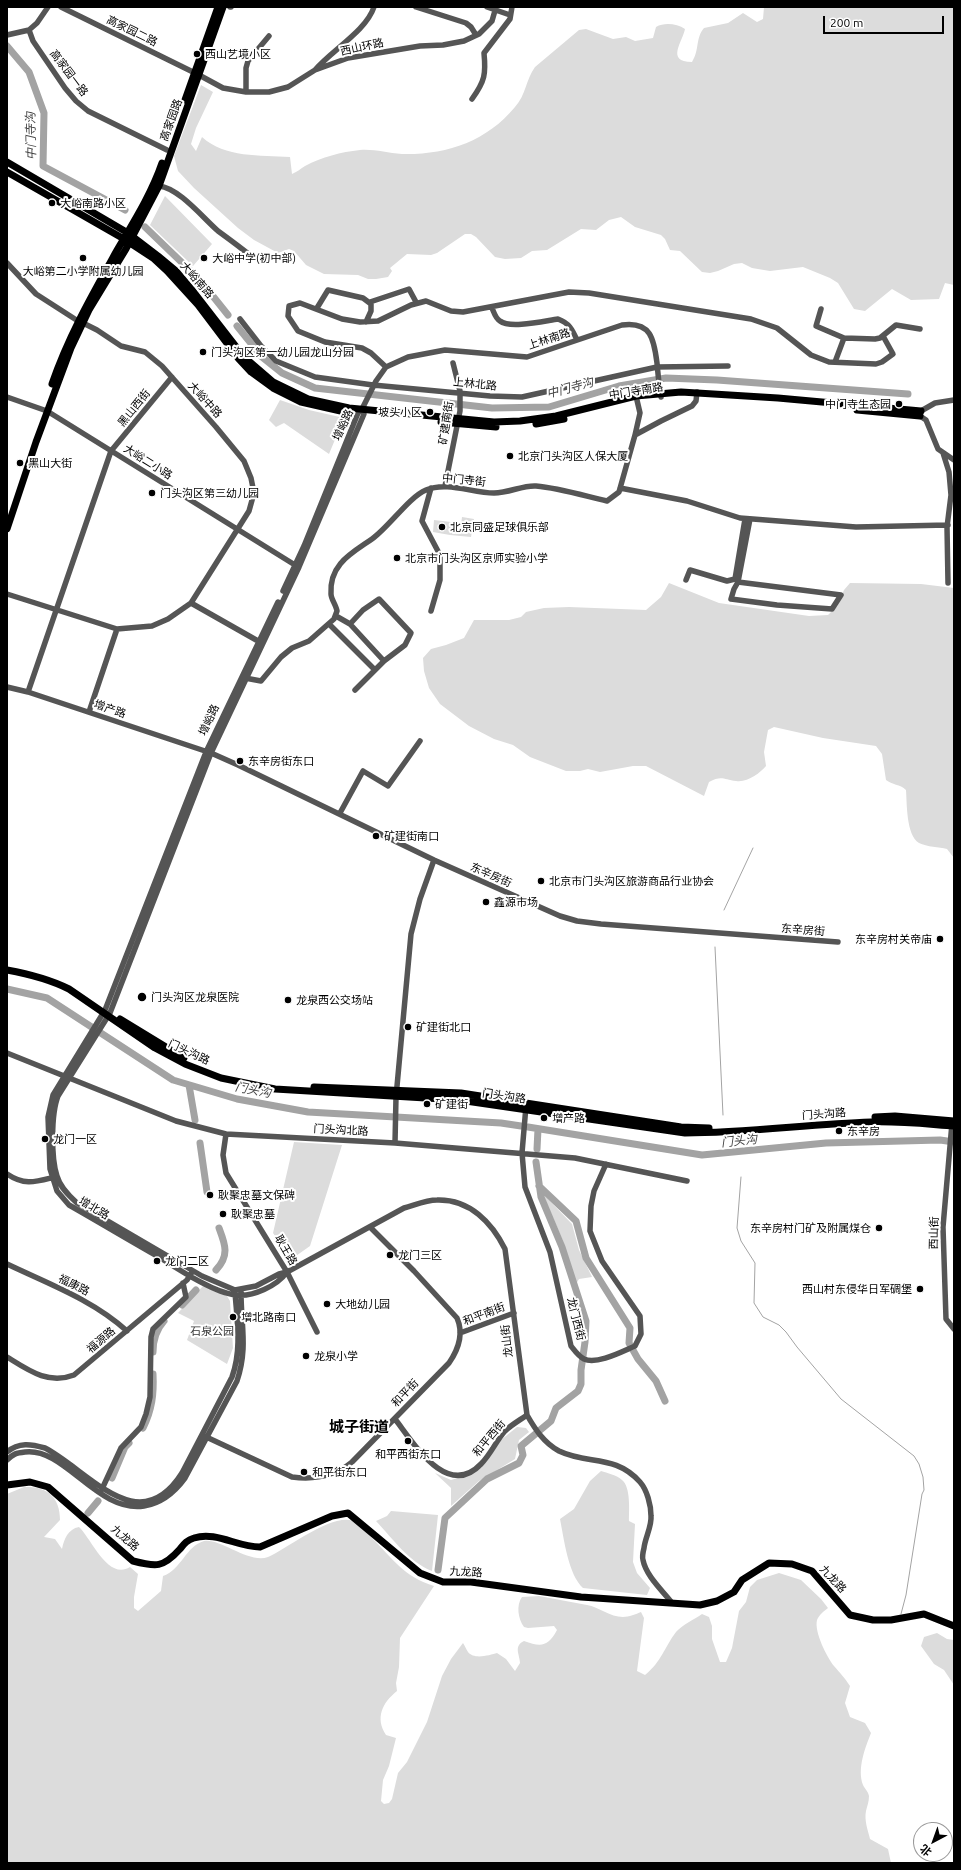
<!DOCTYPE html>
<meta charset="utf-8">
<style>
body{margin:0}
#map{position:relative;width:961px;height:1870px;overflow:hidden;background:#fff;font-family:Ubuntu,"Noto Sans SC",sans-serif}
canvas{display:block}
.frame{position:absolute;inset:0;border:8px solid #000;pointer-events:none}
.north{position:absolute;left:913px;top:1822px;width:40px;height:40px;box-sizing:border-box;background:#fff;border:1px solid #999;border-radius:50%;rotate:221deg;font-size:11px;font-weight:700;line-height:16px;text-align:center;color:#000}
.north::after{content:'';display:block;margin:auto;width:14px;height:18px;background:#000;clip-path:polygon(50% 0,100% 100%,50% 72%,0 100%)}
.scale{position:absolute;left:823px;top:16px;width:121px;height:18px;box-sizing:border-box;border:2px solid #000;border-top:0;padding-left:5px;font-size:12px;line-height:14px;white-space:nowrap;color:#000;-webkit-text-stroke:3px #fff;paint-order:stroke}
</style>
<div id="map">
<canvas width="961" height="1870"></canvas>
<div class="frame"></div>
<div class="north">北</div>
<div class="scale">200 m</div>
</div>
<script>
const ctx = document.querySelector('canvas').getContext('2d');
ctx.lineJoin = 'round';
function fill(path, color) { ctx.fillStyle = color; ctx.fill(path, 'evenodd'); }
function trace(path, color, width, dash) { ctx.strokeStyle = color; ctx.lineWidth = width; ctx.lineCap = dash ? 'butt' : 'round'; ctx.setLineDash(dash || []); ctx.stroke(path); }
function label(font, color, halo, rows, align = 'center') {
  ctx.font = font + ' Ubuntu,"Noto Sans SC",sans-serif'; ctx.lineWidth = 4; ctx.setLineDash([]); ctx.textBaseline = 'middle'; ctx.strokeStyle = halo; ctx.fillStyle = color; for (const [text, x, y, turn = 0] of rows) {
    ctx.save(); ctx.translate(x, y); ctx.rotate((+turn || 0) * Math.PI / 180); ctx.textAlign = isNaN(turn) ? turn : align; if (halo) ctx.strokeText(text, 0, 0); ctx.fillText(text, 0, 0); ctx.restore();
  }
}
const green = new Path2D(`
 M764 7H954V285L945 283 939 299 911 300 892 289 865 311 854 309 838 283 830 278 803 267 770 271 752 268 742 263 734 264 718 271 710 273 702 272 680 251 670 250 665 239 661 235 635 227 621 217 609 220 596 230 581 229 547 250 532 251 521 258 505 259 495 257 476 237 471 234H465L437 253 431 255 407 254 390 268 392 271 388 277 376 279H368L358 275 324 274 306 265 294 251 289 249 278 253 254 240 238 228 194 188 178 171 174 156 201 85 213 92 196 128 191 144 196 151 202 137C225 158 260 155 290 157L292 174C297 172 300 169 305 166 322 157 341 152 360 150 375 149 387 153 402 154 446 155 486 142 515 107 526 95 526 79 535 67L579 30 586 29 613 39 626 37 635 41 653 38 656 27C665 22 677 24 685 29 683 41 665 62 692 62 700 49 695 39 704 28L728 23 743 13 757 22 763 19Z
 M165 196 212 244 193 266 150 225Z
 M280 400 309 410 344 418 329 454 284 423 276 427 269 420Z
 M462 517 474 519 471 537 450 535 452 524 461 525Z
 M434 520 451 522 450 535 433 532Z
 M669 583 719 603 809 616 828 615 837 606 844 590 850 583 921 584 954 588V858L947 849C939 847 927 847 919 843 906 835 907 803 906 790 900 784 892 785 886 780L882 754 876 746 823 738 774 727 768 730 764 752 766 766C760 773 747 783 736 781 724 780 722 775 709 782L704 796 646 766H633L600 772 588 769 580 771H566L530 757 513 745 494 739 469 726 440 704 429 688 424 671 423 658 431 649 446 645 464 638 474 620H509L521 617 526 612 544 608 569 607 646 610 661 597Z
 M294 1142 342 1145 310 1246 293 1258 287 1253 273 1233Z
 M543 1194 572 1224 579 1250 592 1277 579 1279 576 1284 563 1241Z
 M203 1286 227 1296 230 1301 233 1348 227 1364 187 1340 194 1321 178 1313Z
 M517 1427 526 1428 529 1432 519 1440 515 1459 479 1481 451 1506V1488L435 1473 451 1480 464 1476 482 1467 501 1440Z
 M601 1471C607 1473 617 1475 622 1480 631 1487 629 1511 629 1521L635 1524 633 1562 637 1573 650 1588 647 1595 583 1588C568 1574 564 1539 560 1519L574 1509 590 1481Z
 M24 1487C46 1486 60 1496 60 1520L44 1537 55 1539 62 1549C64 1539 68 1529 79 1527 91 1538 108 1581 130 1567L138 1574 134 1597V1608L138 1611 161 1591 163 1576C181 1570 186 1546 204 1541 220 1538 249 1564 268 1557 287 1549 335 1510 356 1522 362 1525 366 1532 371 1537 393 1559 403 1576 434 1586L400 1638 399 1667 396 1683 397 1691C382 1703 375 1718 386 1735L396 1738 389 1766 383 1780 381 1801 384 1804 389 1803 392 1799 398 1773 407 1762 427 1722 442 1676 451 1659 463 1643C465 1646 466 1649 468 1652 474 1660 490 1655 497 1653L506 1659 515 1671 520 1663C520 1655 513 1646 524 1641 541 1647 548 1647 557 1630L554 1626 528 1628 524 1627C518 1619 516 1605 522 1597L539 1596 587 1605C599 1607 610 1617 623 1617 629 1617 636 1614 641 1612L644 1618 637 1671 645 1675C662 1661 664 1648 676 1632 682 1625 695 1619 702 1614L709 1617 712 1626V1639L720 1662H726L732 1648 739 1611 746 1602 750 1587 757 1580 779 1573 801 1580 821 1599 828 1608C824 1611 819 1615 817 1620 814 1632 827 1657 834 1666 840 1673 845 1678 850 1686L845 1703 850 1717 865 1723 871 1733C865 1748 857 1769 863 1785 865 1789 868 1791 869 1796 869 1802 867 1806 866 1811 864 1820 868 1831 870 1839L888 1849 891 1863H7V1494Z
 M391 1511 438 1515 432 1571C409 1562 393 1539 376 1521L387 1516Z
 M937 1633 947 1639 954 1640V1685L944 1670 934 1664 921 1646 924 1637Z`);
const stream = new Path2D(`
 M724 910 753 848
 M715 947 723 1115
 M741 1177 737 1228 741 1241 755 1263 754 1303 763 1317 779 1325 786 1332 797 1347 841 1399 914 1456 919 1464 923 1477 924 1490 922 1494 906 1595 901 1614`);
const river = new Path2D(`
 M7 46 29 72 44 113 43 166 125 210
 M145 227 200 280 228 315
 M237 326 262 357 282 373 315 388 492 408 549 407 619 386 666 378 717 380 908 394
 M7 989 47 998 173 1080 237 1099 308 1112 501 1123 521 1126
 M189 1085 195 1120
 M528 1127 702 1155 826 1143 940 1140 954 1142
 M200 1143 207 1192
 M537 1149 538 1129
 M539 1186 576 1221 586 1258 630 1328 629 1343 638 1359 656 1381 665 1401
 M216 1270C230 1255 225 1244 219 1228
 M182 1305 196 1290
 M153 1352C153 1340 156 1330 164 1321
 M143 1428C152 1410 154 1394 153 1374
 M112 1478 125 1447 129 1443
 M88 1513 98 1501
 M438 1570 445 1518 487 1479 519 1463 523 1455 521 1446 551 1421 556 1408 578 1391 581 1384V1370L585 1342 586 1321 562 1247 541 1197 536 1162`);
const minor = new Path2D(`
 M61 7 195 73
 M230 7H231
 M416 7 466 23 471 27 476 35
 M487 7 510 15
 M29 30 33 41 65 88 76 101 88 111 167 150
 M7 35 29 30 37 23 48 7
 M315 70C332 50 366 31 374 7
 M199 75 223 88 246 92H269L288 87 315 70 348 58 420 46 443 45 464 41 479 34 492 21 496 7
 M246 92V68L248 61 269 36
 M472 99C485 81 486 74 484 53L510 19 512 7
 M159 186C179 188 203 218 218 231 229 239 240 247 251 256
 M7 263 36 294 78 321
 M370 302 409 289 416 302
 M317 308 328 290 363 298 371 304V311L366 322
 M492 308C494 312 495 318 500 321 510 329 544 321 558 319 569 323 572 329 577 340
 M821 309 816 326 844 338
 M240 319 261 346 276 361 315 377 373 385 490 396 522 397 657 367 728 366
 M835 362 844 338 875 339 880 338 896 325 920 329
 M386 367 371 353 362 348 325 342 298 331 288 316 289 306 300 303 342 319 360 322 378 321 411 305 426 301 451 311 463 312 569 292 589 293 751 319 777 328 811 355 829 362 876 364 882 362 893 354 883 336
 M7 397 47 411 295 565
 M954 400 935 403 921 411 920 416 926 420 938 449 954 460
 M362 409 364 414 299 567 211 753 110 1013 58 1096C51 1114 51 1158 57 1176 60 1187 68 1195 77 1203L202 1276 235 1290 256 1286 279 1274 287 1272 404 1208C415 1205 426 1200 437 1200 470 1199 492 1223 505 1249L527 1415C535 1429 544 1443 559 1451 588 1465 615 1454 640 1482 647 1490 651 1505 651 1516 652 1526 645 1538 644 1548 643 1552 642 1557 643 1560 646 1576 663 1591 672 1603
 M635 435 640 413 636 396
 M943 453 949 472 951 495 947 527 948 583
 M445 486 460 411V391L453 363
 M620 488 687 501 740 518 856 527 948 525
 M686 580 690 570 727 581 735 579 745 519
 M738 582 734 589 731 599 777 605 832 609 841 595 738 582 750 519
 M283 591 304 546 358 413 362 409 376 381 386 367 408 357 445 350 527 357 622 325C651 321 654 339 657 363 658 374 659 386 661 397
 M7 594 117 629 152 626 168 619 191 603 249 511 254 493 251 478 244 461 216 427 162 366 145 352 121 346 97 330 83 323
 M278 602 206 752 105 1010 53 1095 48 1117 50 1169 57 1191 69 1205C99 1222 129 1240 159 1257 178 1269 214 1293 236 1295 253 1297 277 1286 287 1272
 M191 603 258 641
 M431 611 440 580V555L422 521 431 488
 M336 616 350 624 384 661 405 645 411 633 379 599 363 610 350 624
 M329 624 375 670
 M245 678 261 681 281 657 292 648 309 641 334 619 337 611C336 605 331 599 331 594 329 564 352 553 372 539 389 527 409 497 426 490 447 481 472 493 494 493 509 493 523 485 536 486 559 488 585 496 607 501L619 492 635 435 661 421 692 406 696 401 697 392
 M7 687 28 692 211 753 238 765 434 860 560 916 577 921 601 924 838 942
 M355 690 384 661
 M28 692 111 451 172 377
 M89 712 117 629
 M340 813 363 771 388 786 420 741
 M7 1053 176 1121 226 1134 395 1143 575 1158 687 1181
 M526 1106 522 1153 525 1187 550 1252 571 1346C575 1351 578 1356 584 1359 597 1365 623 1351 635 1346L641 1334 640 1316 602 1261 590 1231 591 1206 594 1191 606 1164
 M952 1123 943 1227 946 1319 954 1329
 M226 1134 223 1155 226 1173 287 1272 317 1332
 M395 1143 396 1097 411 934 420 899 434 860
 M7 1174C25 1186 35 1182 55 1177
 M7 1264C49 1284 93 1300 127 1331
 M460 1333 514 1313
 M7 1357C28 1370 48 1385 74 1375L187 1280 192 1272
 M395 1419C413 1442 447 1500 481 1464 491 1454 496 1441 505 1431 511 1425 520 1420 527 1415
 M202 1435 292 1477C314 1480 335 1476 352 1462L449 1363C458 1350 464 1334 457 1318L414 1271 370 1227
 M7 1452C19 1442 31 1444 45 1448 89 1471 139 1541 182 1473L232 1377C242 1349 237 1321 235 1292
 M7 1460C13 1454 16 1453 25 1452 65 1447 97 1513 144 1506 162 1503 174 1493 185 1478L237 1381C248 1348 241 1326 241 1292
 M102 1489 121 1448 141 1427 146 1414 150 1397 151 1337 153 1329 186 1297 183 1283`);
const major = new Path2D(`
 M185 100 218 7
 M7 162 128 233 158 256 176 271 192 290 244 357 273 382 308 399 349 408 494 422 520 421 556 416 636 396 681 392 778 398 921 411
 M7 172 124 239 153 258 167 271 198 305 238 358 251 372 273 388 301 402 345 412
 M52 384C68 337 92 295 116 252 133 223 151 195 162 163
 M857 410 920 416
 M441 422 496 427
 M536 424 564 419
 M7 529 36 442 71 348 89 310 126 249 159 186 223 7
 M7 970C29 974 49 979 69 989L155 1048 185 1064 221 1078 275 1089 459 1100 685 1133C747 1133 809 1124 871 1122 899 1121 926 1124 954 1126
 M120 1019 184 1058
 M314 1087 461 1093 681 1127 709 1128
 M875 1117 895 1116 954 1121
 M7 1485 30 1482 48 1487 133 1561C156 1567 163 1568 180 1549 184 1544 187 1540 194 1538 216 1531 237 1547 260 1547L332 1516 348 1513 420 1573 443 1582H471L581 1597 700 1605 717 1601 734 1592 742 1580 769 1563 792 1564 812 1571 850 1615 873 1620H891L924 1614 954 1626`);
const markers = [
 [197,54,4,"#000"],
 [52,203,4,"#000"],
 [83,258,4,"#000"],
 [204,258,4,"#000"],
 [203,352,4,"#000"],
 [899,404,4,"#000"],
 [430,412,4,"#000"],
 [510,456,4,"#000"],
 [20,463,4,"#000"],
 [152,493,4,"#000"],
 [442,527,4,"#000"],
 [397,558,4,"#000"],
 [240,761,4,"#000"],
 [376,836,4,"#000"],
 [541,881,4,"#000"],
 [486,902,4,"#000"],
 [940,939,4,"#000"],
 [142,997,5,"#000"],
 [288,1000,4,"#000"],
 [408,1027,4,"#000"],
 [427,1104,4,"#000"],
 [544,1118,4,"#000"],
 [839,1131,4,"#000"],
 [45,1139,4,"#000"],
 [210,1195,4,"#000"],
 [223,1214,4,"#000"],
 [879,1228,4,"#000"],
 [390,1255,4,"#000"],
 [157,1261,4,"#000"],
 [920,1289,4,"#000"],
 [327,1304,4,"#000"],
 [233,1317,4,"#000"],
 [306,1356,4,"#000"],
 [408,1441,4,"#000"],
 [304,1472,4,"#000"]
];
const streetNames = [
 ["高家园二路",132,31,26],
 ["西山环路",362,47,-12],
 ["高家园一路",69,73,53],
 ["高家园路",171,120,-70],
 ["大峪南路",197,280,49],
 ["上林南路",549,339,-18],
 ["上林北路",475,384,6],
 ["中门寺南路",636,391,-9],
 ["大峪中路",205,400,48],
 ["黑山西街",134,408,-51],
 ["矿建南街",446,423,-81],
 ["增峪路",343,425,-65],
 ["大峪二小路",148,462,32],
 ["中门寺街",464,480,6],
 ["增产路",110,709,19],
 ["增峪路",209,720,-65],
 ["东辛房街",491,875,24],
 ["东辛房街",803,930,4],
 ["门头沟路",189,1052,25],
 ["门头沟路",504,1096,8],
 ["门头沟路",824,1114,-4],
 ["门头沟北路",341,1130,3],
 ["增北路",94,1208,30],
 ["西山街",934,1233,-89],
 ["耿王路",286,1250,60],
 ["福康路",74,1285,26],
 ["和平南街",484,1314,-21],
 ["龙门西街",576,1319,76],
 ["福源路",101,1340,-40],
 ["龙山街",507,1341,-97],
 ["和平街",405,1393,-46],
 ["和平西街",489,1438,-50],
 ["九龙路",125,1538,41],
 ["九龙路",466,1572,3],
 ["九龙路",833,1579,47]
];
const poiNames = [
 ["西山艺境小区",205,54],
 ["大峪南路小区",60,203],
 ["大峪中学(初中部)",212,258],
 ["大峪第二小学附属幼儿园",83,271,"center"],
 ["门头沟区第一幼儿园龙山分园",211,352],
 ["中门寺生态园",891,404,"right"],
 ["坡头小区",422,412,"right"],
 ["北京门头沟区人保大厦",518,456],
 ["黑山大街",28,463],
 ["门头沟区第三幼儿园",160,493],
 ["北京同盛足球俱乐部",450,527],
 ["北京市门头沟区京师实验小学",405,558],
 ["东辛房街东口",248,761],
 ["矿建街南口",384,836],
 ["北京市门头沟区旅游商品行业协会",549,881],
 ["鑫源市场",494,902],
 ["东辛房村关帝庙",932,939,"right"],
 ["门头沟区龙泉医院",151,997],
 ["龙泉西公交场站",296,1000],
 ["矿建街北口",416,1027],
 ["矿建街",435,1104],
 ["增产路",552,1118],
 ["东辛房",847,1131],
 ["龙门一区",53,1139],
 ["耿聚忠墓文保碑",218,1195],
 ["耿聚忠墓",231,1214],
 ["东辛房村门矿及附属煤仓",871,1228,"right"],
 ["龙门三区",398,1255],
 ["龙门二区",165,1261],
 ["西山村东侵华日军碉堡",912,1289,"right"],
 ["大地幼儿园",335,1304],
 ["增北路南口",241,1317],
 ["龙泉小学",314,1356],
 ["和平西街东口",408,1454,"center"],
 ["和平街东口",312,1472]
];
const parkNames = [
 ["石泉公园",212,1331]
];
const waterNames = [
 ["中门寺沟",31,136,-91],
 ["中门寺沟",570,388,-15],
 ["门头沟",253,1090,11],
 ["门头沟",739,1141,-6]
];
const districtNames = [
 ["城子街道",359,1427]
];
fill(green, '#dcdcdc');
trace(stream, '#a3a3a3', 1);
trace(river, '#a3a3a3', 7);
trace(minor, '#555', 5.5);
trace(major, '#000', 7);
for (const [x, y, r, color] of markers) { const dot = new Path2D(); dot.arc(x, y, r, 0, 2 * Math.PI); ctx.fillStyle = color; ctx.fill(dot); trace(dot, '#fff', 1.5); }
label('11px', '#000', '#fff', streetNames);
label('11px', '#000', '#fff', poiNames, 'left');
label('11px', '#333', '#fff', parkNames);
label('italic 12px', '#444', '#fff', waterNames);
label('bold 15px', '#000', '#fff', districtNames);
</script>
